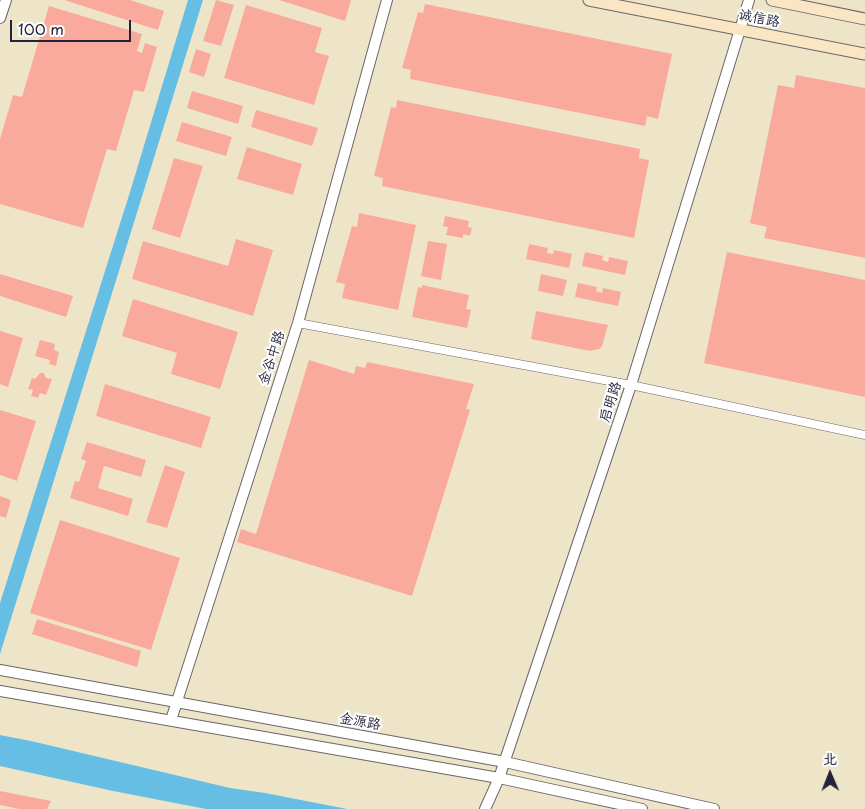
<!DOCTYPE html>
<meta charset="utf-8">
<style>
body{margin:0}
#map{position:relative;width:865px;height:809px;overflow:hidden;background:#eee5c8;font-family:"Playpen Sans","LXGW WenKai TC",sans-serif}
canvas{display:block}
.north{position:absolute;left:805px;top:749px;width:50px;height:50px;-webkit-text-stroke:4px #fff;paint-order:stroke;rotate:359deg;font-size:14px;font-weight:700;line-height:20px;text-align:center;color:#22223b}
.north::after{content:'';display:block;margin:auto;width:18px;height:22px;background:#22223b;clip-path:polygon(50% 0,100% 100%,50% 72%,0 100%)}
.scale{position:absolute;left:10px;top:20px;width:121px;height:22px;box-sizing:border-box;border:2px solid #22223b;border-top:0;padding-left:6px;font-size:15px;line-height:18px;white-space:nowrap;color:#22223b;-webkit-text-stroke:4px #fff;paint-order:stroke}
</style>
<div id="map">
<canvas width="865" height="809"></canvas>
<div class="north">北</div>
<div class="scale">100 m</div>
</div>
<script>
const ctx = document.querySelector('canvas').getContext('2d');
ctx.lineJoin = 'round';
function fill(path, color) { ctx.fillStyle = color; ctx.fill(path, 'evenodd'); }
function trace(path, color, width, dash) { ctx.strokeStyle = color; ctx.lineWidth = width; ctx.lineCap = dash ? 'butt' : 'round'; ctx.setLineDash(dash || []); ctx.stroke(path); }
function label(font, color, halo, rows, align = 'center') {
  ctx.font = font + ' "Playpen Sans","LXGW WenKai TC",sans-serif'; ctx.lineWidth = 4; ctx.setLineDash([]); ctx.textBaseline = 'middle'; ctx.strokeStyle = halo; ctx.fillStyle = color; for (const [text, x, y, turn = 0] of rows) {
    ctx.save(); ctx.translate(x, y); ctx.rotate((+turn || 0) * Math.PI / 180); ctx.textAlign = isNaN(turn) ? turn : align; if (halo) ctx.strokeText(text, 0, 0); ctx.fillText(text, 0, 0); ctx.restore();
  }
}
const water = new Path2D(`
 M188 0H203L0 654V603L130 192Z
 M0 735 31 741 230 788 265 793 347 809H206L113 791 0 766Z`);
const building = new Path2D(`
 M64 0H130L164 11 158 30Z
 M216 0 234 5 221 46 203 41Z
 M279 0H351L345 21Z
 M425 4 672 54 658 119 647 116 645 126 410 79 411 70 402 68 418 12 423 13Z
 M246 5 322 28 315 52 329 56 314 105 224 78Z
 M49 6 142 34 137 51 142 53 145 43 157 47 144 92 134 90 116 151 107 149 83 228 0 204V139L13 95 22 97Z
 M196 49 211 54 204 77 189 72Z
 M796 75 865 88V258L764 238 767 227 750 223 778 85 794 88Z
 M192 91 243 106 238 124 187 108Z
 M397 100 640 149 639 158 649 160 634 238 382 186 383 178 374 176 391 107 396 108Z
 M256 110 318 128 312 146 251 127Z
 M182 122 232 137 226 156 176 141Z
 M247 147 302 164 293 195 237 179Z
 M174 158 203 166 180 238 152 229Z
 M359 213 416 225 398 310 342 298 345 284 336 282 352 226 357 227Z
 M445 216 469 221 468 227 472 228 470 236 463 234V238L446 235 448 227 443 226Z
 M236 239 273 250 253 316 132 279 143 241 228 266Z
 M428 241 447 244 441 280 421 276Z
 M529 244 548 248 547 253 553 254 554 250 572 254 569 268 526 259Z
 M585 252 603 256 602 260 608 262 609 257 628 261 625 275 582 266Z
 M727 252 865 280V397L704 363Z
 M0 274 73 296 66 317 0 296Z
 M541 274 567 280 563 296 538 291Z
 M578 283 597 287 596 291 602 293 603 288 621 292 618 306 575 297Z
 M422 285 469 295 466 309 471 310 467 328 412 317 418 287 422 288Z
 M133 299 238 332 220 389 171 374 177 353 122 336Z
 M536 311 608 325 602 346 599 349 590 351 531 339Z
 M0 331 23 338 8 387 0 384Z
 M40 340 55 344 54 350 59 352 56 366 49 364 50 360 35 356Z
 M309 360 354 374 356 366 365 368 367 362 474 384 466 409 470 410 412 596 237 542 241 529 256 534Z
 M40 373H44L46 378 52 379 46 395 40 393 38 398 31 396 33 390 28 389 32 378 35 379Z
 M105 384 211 417 201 448 96 416Z
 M0 410 36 421 17 481 0 475Z
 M87 442 146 460 141 477 104 466 98 488 133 499 128 516 70 498 75 481 79 482 86 461 81 459Z
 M165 465 185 472 167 528 146 522Z
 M0 496 11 500 6 518 0 516Z
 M60 520 180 558 151 650 30 613Z
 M37 619 141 651 137 667 32 634Z
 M0 791 51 801 47 809H19L0 805Z`);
const minor = new Path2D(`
 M298 323 631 385 865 435`);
const tertiary = new Path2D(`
 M0 18 6 0
 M0 670 505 762 714 809
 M0 691 499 778 642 809
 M171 720 298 323 387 0
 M485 809 499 778 631 385 749 0`);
const secondary = new Path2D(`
 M589 0 865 54
 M772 0 865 19`);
const streetNames = [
 ["诚信路",759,19,11],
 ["金谷中路",272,358,-72],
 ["启明路",611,402,-72],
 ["金源路",360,722,10]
];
fill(water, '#67bee4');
fill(building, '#faaa9c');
trace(minor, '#69666c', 9);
trace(tertiary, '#69666c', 12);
trace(secondary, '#69666c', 13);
trace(minor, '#fff', 8);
trace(tertiary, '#fff', 10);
trace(secondary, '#fbe6c3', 11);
label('14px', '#22223b', '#fff', streetNames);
</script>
